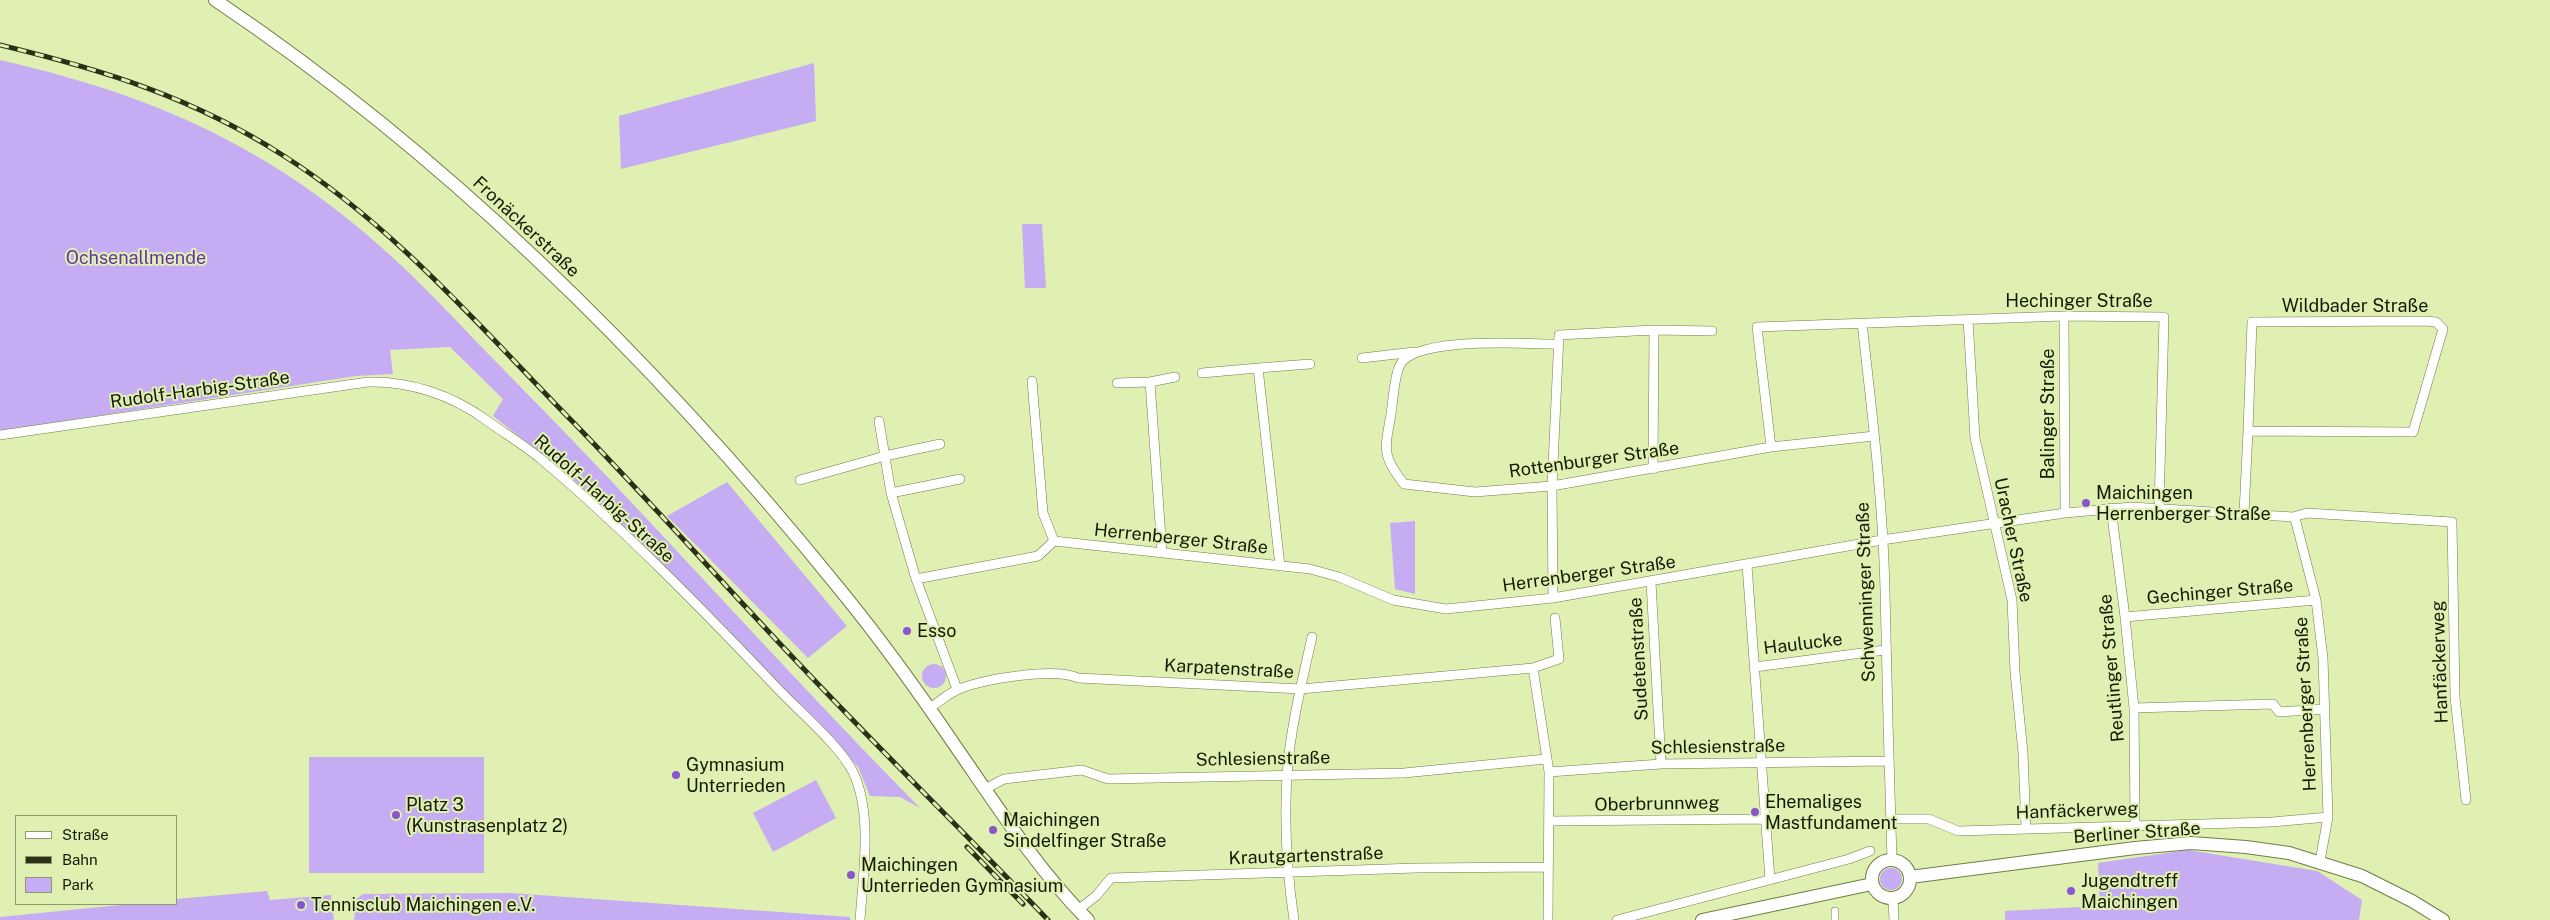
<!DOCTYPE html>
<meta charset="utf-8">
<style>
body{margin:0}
#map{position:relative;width:2550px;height:920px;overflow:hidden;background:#dff0b2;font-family:"Public Sans",sans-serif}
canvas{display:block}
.legend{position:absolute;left:15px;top:815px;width:162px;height:90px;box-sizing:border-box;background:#dff0b2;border:1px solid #8e9a6c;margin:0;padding:6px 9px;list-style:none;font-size:15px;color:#151a04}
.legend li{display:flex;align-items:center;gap:10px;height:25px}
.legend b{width:25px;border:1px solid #8e9a6c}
</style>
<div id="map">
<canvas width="2550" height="920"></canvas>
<ul class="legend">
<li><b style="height:6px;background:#fff"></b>Straße</li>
<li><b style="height:6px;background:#2b3117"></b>Bahn</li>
<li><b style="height:14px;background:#c6adf3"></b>Park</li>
</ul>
</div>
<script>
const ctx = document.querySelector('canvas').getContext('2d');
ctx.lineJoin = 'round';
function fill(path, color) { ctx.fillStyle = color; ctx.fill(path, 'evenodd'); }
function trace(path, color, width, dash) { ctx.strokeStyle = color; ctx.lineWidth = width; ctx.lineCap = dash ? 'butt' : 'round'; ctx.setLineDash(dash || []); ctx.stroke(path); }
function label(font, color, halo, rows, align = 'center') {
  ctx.font = font + ' "Public Sans",sans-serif'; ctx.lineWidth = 4; ctx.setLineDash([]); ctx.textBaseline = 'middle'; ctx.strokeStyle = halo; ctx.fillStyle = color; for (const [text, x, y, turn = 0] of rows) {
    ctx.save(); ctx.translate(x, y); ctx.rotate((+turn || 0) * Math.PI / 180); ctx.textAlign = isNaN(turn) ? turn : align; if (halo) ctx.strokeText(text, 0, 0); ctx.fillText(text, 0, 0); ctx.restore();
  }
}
const green = new Path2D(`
 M0 60C86 80 166 105 244 149 297 178 346 215 391 256 431 292 468 334 506 372 647 514 779 665 920 808L900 797 870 796 858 767 659 561 565 472 493 416 503 399 450 347 390 350 393 374 356 376 0 431Z
 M814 63 816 121 621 169 619 116Z
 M1022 224H1042L1046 288H1025Z
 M727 482 847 626 808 658 667 516Z
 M1415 521V594L1395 589 1390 523Z
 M922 676a12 12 0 1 1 24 0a12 12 0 1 1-24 0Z
 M309 757H484V873H309Z
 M816 780 836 818 773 852 753 813Z
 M2188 850 2317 871 2362 900 2359 920H2005V911L2100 906 2098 863Z
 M1880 879a11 11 0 1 1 22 0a11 11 0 1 1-22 0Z
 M267 891 270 900 331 895 334 920H0V917L130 904H176V899Z
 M510 893 850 917V920H354L356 899 363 894Z`);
const pedestrian = new Path2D(`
 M1835 911V920`);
const minor = new Path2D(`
 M2064 316 2065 513
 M1968 319 1975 438 2012 600 2015 672 2023 753 2026 828
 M2425 321 2436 322 2443 329 2413 432 2248 431 2252 322Z
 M1862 323C1872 412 1883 502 1885 591 1887 681 1889 770 1892 860
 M1654 330 1712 331
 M1557 344C1526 344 1415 336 1400 365 1394 376 1393 402 1391 414 1385 449 1381 455 1404 484L1475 492 1552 486 1771 447 1874 436
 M1362 358 1414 352
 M1202 373 1258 368
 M1032 381 1043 513 1054 541 1310 569 1339 577 1393 600 1446 609 1553 598 1882 540 2065 513 2132 507 2293 517 2307 513 2452 522 2455 697 2466 800
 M1150 382 1162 552
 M1117 383 1150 382 1175 377
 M879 421 891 493 916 579 957 689
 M0 435 368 382C410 381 452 395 486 420 504 433 524 445 541 459 625 530 703 610 779 690 800 712 840 746 853 772 873 814 863 875 860 920
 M1771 447 1757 327 2064 316 2164 317 2159 509
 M800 480 885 456 940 444
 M891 493 960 479
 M2111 508 2125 617 2134 708 2135 825
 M2244 513 2248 431
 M2293 517 2296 522 2316 600 2323 658 2328 817 2320 861
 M1747 565 1770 880
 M1280 566 1258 368 1310 364
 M916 579 1038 556 1054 541
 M1651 582 1661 764
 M1553 598 1552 486 1559 335 1654 330 1653 469
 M2125 617 2316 600
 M1755 667 1885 650
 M1533 668 1549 772 1548 920
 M930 708C939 702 949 693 959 689 985 679 1054 667 1078 678L1301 689 1533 668 1559 659 1555 618
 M2134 708 2273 704 2279 712 2324 709
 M1549 772 1661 764 1888 761
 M985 789 1004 779 1082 770 1108 779 1404 773 1546 759
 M1890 819H1929L1958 831 2272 822 2328 817
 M1549 821 1766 819
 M1893 898 1894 920
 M1078 910 1096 896 1111 878 1417 868 1547 867
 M1294 920C1287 873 1284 824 1287 776 1290 729 1302 682 1312 637
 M1617 920 1849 859 1870 851`);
const secondary = new Path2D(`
 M215 0C455 161 661 368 842 592 882 641 920 694 956 747 997 806 1037 869 1088 920
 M1872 879a19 19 0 1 1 38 0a19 19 0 1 1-38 0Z
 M1910 877 2135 848 2191 843 2246 847 2289 853 2362 876 2412 901 2443 920
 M1702 920 1872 884`);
const rail = new Path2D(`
 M0 45C104 70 194 98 284 156 394 226 480 327 571 420 649 500 723 584 800 665 881 751 966 834 1048 920
 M967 847 1023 904`);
const markers = [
 [2086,503,5,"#8956ce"],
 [907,631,5,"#8956ce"],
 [676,775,5,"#8956ce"],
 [1755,812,5,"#8956ce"],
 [396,815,5,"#8956ce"],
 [993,830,5,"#8956ce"],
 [851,875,5,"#8956ce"],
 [2071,891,5,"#8956ce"],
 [301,905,5,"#8956ce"]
];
const streetNames = [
 ["Fronäckerstraße",526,227,43],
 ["Hechinger Straße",2079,301],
 ["Wildbader Straße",2355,306],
 ["Rudolf-Harbig-Straße",200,390,-8],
 ["Balinger Straße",2048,414,-90],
 ["Rottenburger Straße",1594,460,-8],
 ["Rudolf-Harbig-Straße",604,499,42],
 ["Herrenberger Straße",1181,539,6],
 ["Uracher Straße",2013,540,78],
 ["Herrenberger Straße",1589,574,-8],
 ["Schwenninger Straße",1866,592,-92],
 ["Gechinger Straße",2220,592,-5],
 ["Haulucke",1803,644,-7],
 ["Sudetenstraße",1639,659,-93],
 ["Hanfäckerweg",2440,662,-92],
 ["Reutlinger Straße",2112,668,-95],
 ["Karpatenstraße",1229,669,3],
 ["Herrenberger Straße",2306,704,-93],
 ["Schlesienstraße",1718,747,-1],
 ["Schlesienstraße",1263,759,-1],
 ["Oberbrunnweg",1657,804,-1],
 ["Hanfäckerweg",2077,811,-2],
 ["Berliner Straße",2137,833,-4],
 ["Krautgartenstraße",1306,856,-2]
];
const parkNames = [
 ["Ochsenallmende",136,258]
];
const poiNames = [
 ["Maichingen",2096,493],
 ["Herrenberger Straße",2096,514],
 ["Esso",917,631],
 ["Gymnasium",686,765],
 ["Unterrieden",686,786],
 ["Ehemaliges",1765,802],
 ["Mastfundament",1765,823],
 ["Platz 3",406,805],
 ["(Kunstrasenplatz 2)",406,826],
 ["Maichingen",1003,820],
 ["Sindelfinger Straße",1003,841],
 ["Maichingen",861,865],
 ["Unterrieden Gymnasium",861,886],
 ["Jugendtreff",2081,881],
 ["Maichingen",2081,902],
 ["Tennisclub Maichingen e.V.",311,905]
];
fill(green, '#c6adf3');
trace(pedestrian, '#6f7e44', 8);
trace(minor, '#6f7e44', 10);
trace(secondary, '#6f7e44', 14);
trace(pedestrian, '#fff', 7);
trace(minor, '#fff', 9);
trace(secondary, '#fff', 12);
trace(rail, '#2b3117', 5);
trace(rail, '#dff0b2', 3, [9]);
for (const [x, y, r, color] of markers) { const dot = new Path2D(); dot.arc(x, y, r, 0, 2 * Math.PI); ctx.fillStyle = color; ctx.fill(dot); trace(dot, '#dff0b2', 2); }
label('18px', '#151a04', '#dff0b2', streetNames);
label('18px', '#6633a2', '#dff0b2', parkNames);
label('18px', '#151a04', '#dff0b2', poiNames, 'left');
</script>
